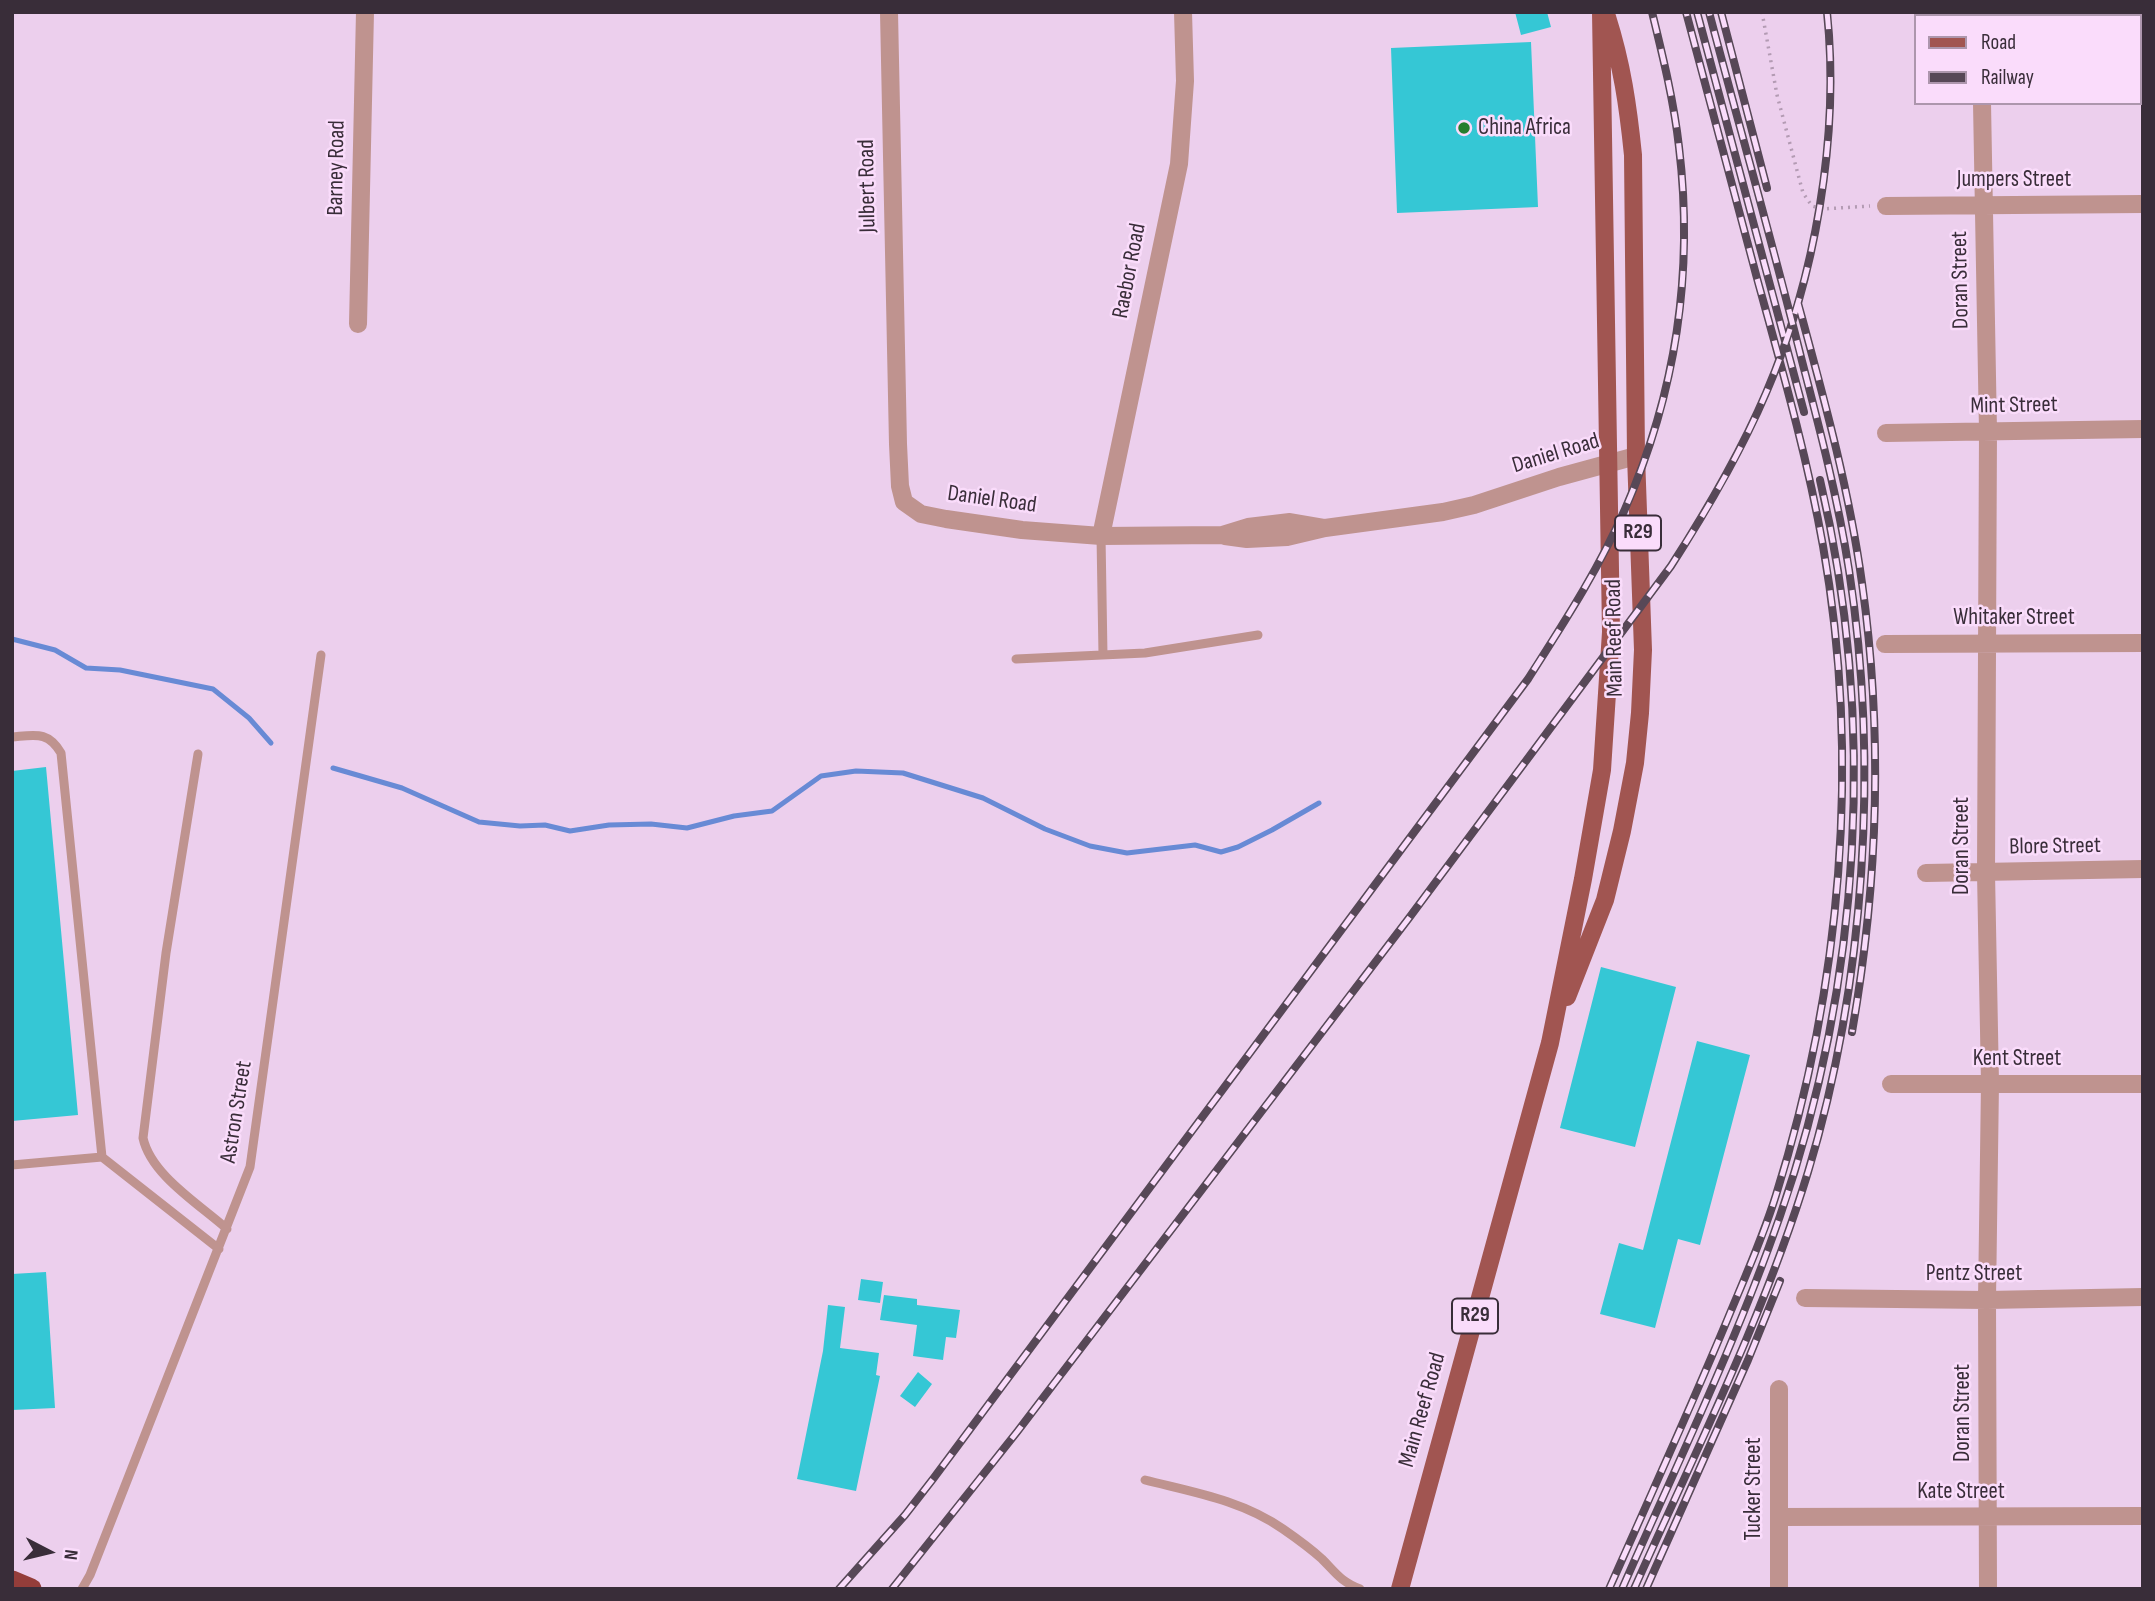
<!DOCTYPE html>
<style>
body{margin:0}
#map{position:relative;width:2155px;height:1601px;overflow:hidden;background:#eccfed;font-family:"Sofia Sans Condensed",sans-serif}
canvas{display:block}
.frame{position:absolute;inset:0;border:14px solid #392d39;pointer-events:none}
.legend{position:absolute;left:1914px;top:14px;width:228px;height:91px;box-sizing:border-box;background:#fadcfb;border:2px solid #ad96ad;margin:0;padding:9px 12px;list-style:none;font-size:21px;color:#392d39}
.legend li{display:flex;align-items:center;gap:14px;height:35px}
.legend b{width:35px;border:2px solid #ad96ad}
.north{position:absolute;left:14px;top:1517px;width:70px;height:70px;-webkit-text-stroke:5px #fadcfb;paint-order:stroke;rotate:97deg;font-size:19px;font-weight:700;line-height:28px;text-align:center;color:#392d39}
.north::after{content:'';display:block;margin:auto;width:24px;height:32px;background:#392d39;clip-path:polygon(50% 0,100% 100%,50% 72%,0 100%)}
</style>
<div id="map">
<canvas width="2155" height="1601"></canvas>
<div class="frame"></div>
<ul class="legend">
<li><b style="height:9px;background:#a15551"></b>Road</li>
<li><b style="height:9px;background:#574857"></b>Railway</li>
</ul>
<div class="north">N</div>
</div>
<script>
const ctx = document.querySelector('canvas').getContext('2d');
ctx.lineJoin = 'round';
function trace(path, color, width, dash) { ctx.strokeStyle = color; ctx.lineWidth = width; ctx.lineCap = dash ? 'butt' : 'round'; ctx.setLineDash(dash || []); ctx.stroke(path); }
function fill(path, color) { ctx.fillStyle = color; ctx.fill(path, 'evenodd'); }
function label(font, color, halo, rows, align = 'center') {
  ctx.font = font + ' "Sofia Sans Condensed",sans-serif'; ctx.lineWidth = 5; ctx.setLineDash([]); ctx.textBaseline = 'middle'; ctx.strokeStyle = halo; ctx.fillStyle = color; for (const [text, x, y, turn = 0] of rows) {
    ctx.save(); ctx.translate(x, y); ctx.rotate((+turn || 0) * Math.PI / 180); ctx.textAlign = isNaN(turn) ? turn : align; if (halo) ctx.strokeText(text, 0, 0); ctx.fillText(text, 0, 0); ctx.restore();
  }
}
const stream = new Path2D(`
 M12 639 55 650 86 668 120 670 213 689 249 718 271 743
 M333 768 402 788 479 822 520 826 545 825 570 831 609 825 651 824 687 828 734 816 772 811 821 776 856 771 903 773 983 798 1045 829 1090 846 1127 853 1195 845 1221 852 1238 847 1272 830 1319 803`);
const building = new Path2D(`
 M1515 12H1547L1551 27 1521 35Z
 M1531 42 1538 207 1397 213 1391 48Z
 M46 767 78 1115 12 1121V771Z
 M1601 967 1676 987 1635 1147 1560 1128Z
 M1697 1041 1750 1055 1700 1245 1678 1239 1655 1328 1600 1314 1619 1243 1643 1250Z
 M46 1272 55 1408 12 1410V1274Z
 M861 1279 883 1282 880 1303 858 1300Z
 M884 1295 917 1299V1305L960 1310 956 1338 946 1337 943 1360 913 1356 917 1325 880 1320Z
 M828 1305 845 1307 840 1348 879 1353 876 1375 880 1376 856 1491 797 1479 823 1351Z
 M918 1372 932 1384 915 1407 900 1396Z`);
const path = new Path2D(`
 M1762 12 1777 95 1803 193 1812 206 1823 209 1870 206`);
const service = new Path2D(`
 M1101 536 1103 655
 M1016 659 1145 653 1258 635
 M12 737C36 735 48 731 61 753L102 1157 219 1249
 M198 754 166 953 143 1138C151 1175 199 1204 227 1229
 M12 1165 102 1157
 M1145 1480C1192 1492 1242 1500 1283 1529 1296 1538 1310 1548 1322 1559 1336 1573 1340 1581 1360 1589
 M82 1589 90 1575 250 1167 321 655`);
const minor = new Path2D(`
 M889 12 898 444 900 486 904 502 921 514 946 519 1022 530 1101 536 1222 535 1248 527 1290 522 1325 528
 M1983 16V12
 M1982 103 1988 431 1986 873 1990 1083 1987 1300 1988 1589
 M1886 206 2143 204
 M358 324 365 12
 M1886 433 2143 429
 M1101 536 1179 164 1185 81 1183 12
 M1225 536 1247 539 1287 537 1325 528 1443 512 1474 505 1559 477 1636 456
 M1885 644 2143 643
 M1926 873 2143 869
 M1891 1084H2143
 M1805 1298 1987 1300 2143 1297
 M1779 1389V1589
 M1779 1517 2143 1516`);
const primary = new Path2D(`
 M1567 997 1605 900 1622 831 1635 763 1640 713 1643 650 1636 456 1633 155C1628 106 1622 64 1607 17
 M1400 1589 1550 1043 1583 879 1602 770 1611 632 1601 12`);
const motorway = new Path2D(`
 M12 1581 31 1589`);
const rail = new Path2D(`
 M1697 12 1804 412
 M1721 12 1767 188
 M1798 303C1823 395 1849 488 1862 583 1883 732 1878 884 1852 1032
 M839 1589 905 1515 933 1479 1528 679C1563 624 1599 569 1625 509 1676 393 1694 273 1679 147 1674 102 1663 57 1652 12
 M892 1589 1017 1432 1409 918 1671 566C1707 510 1740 454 1766 393 1815 279 1840 136 1827 12
 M1609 1589C1649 1499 1690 1409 1728 1318 1745 1277 1763 1237 1776 1195 1841 988 1861 761 1823 546 1807 456 1782 369 1758 282 1734 192 1710 102 1686 12
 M1622 1589C1676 1466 1736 1343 1780 1216 1861 983 1877 721 1820 480
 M1634 1589C1695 1452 1764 1316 1808 1172 1865 984 1879 764 1849 570 1838 499 1820 430 1802 361 1773 245 1740 129 1709 12
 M1646 1589 1748 1360 1780 1281`);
const markers = [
 [1464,128,7,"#257e2e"]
];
const shields = [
 [1638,533,46],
 [1475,1316,46]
];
const shieldNames = [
 ["R29",1638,533],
 ["R29",1475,1316]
];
const poiNames = [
 ["China Africa",1478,128]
];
const streetNames = [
 ["Barney Road",337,168,-89],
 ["Jumpers Street",2014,180],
 ["Julbert Road",868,186,-91],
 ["Raebor Road",1130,271,-79],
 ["Doran Street",1961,280,-91],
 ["Mint Street",2014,406,-1],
 ["Daniel Road",1556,454,-17],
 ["Daniel Road",992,500,8],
 ["Whitaker Street",2014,618],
 ["Main Reef Road",1615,638,-91],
 ["Doran Street",1962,846,-90],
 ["Blore Street",2055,847,-1],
 ["Kent Street",2017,1059],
 ["Astron Street",237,1112,-81],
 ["Pentz Street",1974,1274],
 ["Main Reef Road",1423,1410,-74],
 ["Doran Street",1963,1413,-90],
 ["Tucker Street",1754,1489,-90],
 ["Kate Street",1961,1492]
];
trace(stream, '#688ad5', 5);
fill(building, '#35c7d5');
trace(path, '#b39bb3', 3.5, [2, 5]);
trace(service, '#bf938f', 9);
trace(minor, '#bf938f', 18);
trace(primary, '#a15551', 18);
trace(motorway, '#943d3a', 21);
trace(rail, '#574857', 8);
trace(rail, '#fadcfb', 5, [16]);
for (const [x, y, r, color] of markers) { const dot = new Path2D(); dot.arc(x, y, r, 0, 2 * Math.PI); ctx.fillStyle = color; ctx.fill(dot); trace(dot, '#fadcfb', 2.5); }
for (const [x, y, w] of shields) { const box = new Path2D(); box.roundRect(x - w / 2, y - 17.5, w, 35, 5); ctx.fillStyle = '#fadcfb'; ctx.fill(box); trace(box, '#392d39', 2); }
label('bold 21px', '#392d39', null, shieldNames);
label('23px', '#392d39', '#fadcfb', poiNames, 'left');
label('23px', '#392d39', '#fadcfb', streetNames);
</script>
